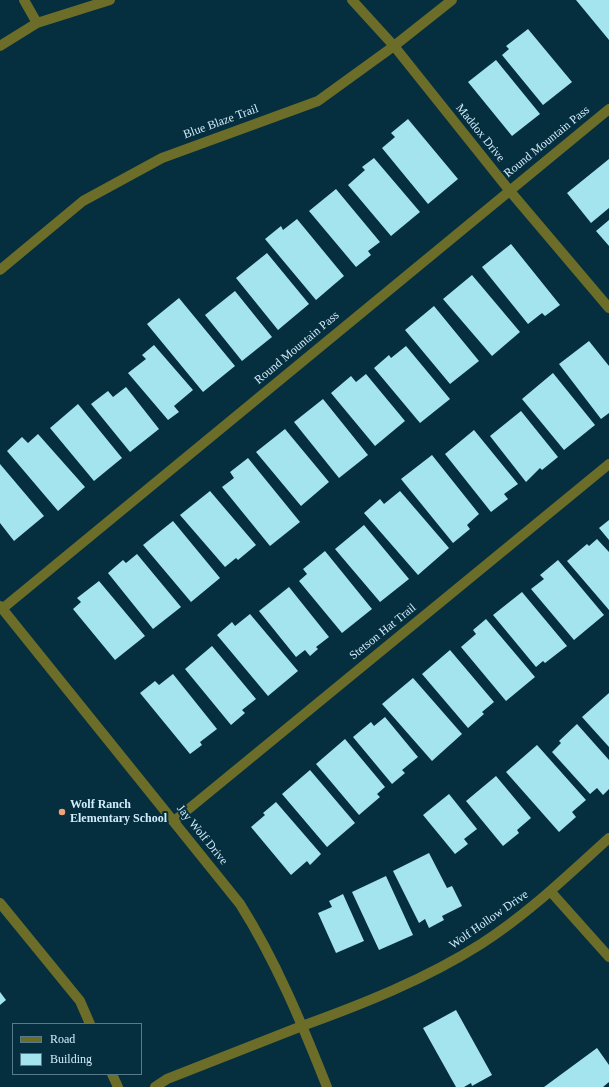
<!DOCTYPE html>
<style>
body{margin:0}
#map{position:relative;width:609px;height:1087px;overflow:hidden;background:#052f3f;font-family:Georgia,serif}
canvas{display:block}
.legend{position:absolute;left:12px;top:1023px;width:130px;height:52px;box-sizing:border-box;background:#052f3f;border:1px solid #577b8a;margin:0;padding:5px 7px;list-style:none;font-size:12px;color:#d2ecfa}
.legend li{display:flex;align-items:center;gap:8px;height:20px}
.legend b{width:20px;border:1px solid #577b8a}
</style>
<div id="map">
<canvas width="609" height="1087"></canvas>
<ul class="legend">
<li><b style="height:5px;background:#6c6d28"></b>Road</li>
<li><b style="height:11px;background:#a4e4ef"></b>Building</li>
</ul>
</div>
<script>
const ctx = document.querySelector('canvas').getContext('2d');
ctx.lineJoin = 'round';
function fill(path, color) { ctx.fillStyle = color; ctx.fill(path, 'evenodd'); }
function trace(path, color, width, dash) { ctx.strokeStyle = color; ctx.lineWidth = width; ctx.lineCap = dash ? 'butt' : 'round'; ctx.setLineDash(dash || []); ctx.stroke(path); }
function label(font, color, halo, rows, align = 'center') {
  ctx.font = font + ' Georgia,serif'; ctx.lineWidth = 4; ctx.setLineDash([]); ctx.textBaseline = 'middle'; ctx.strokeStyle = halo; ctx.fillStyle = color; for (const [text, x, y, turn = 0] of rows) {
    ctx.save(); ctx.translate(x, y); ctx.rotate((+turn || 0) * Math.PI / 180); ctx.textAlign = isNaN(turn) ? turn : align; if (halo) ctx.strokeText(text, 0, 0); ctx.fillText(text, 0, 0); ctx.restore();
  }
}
const building = new Path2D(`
 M576 0H609V40Z
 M528 29 572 82 543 105 502 55 509 49 506 46Z
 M496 60 540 114 512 136 468 82Z
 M408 119 458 179 428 204 382 148 395 137 391 133Z
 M374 158 420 212 391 236 348 185 365 170 362 167Z
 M609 159V208L591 223 567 193Z
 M336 189 380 242 368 251 371 255 356 267 309 211Z
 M297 219 344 276 316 300 265 239 281 226 283 230Z
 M609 220V246L596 231Z
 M511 244 560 305 545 316 542 313 528 324 482 267Z
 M267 253 309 304 278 330 236 278Z
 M472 275 520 332 492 356 443 299Z
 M235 291 272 337 242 361 205 315Z
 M179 298 235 366 203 392 147 324Z
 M434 306 479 361 450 384 405 330Z
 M589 341 609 366V413L601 419 559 364Z
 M154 345 193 390 174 406 179 412 168 420 128 373 146 359 142 355Z
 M406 346 450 399 420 423 374 368 389 355 391 358Z
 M553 373 595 425 564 450 522 399Z
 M366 374 405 421 375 446 331 393 351 376 356 382Z
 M126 387 159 429 130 452 91 404 108 391 113 397Z
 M323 399 368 455 339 478 294 422Z
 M78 404 122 458 94 481 50 428Z
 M521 411 558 457 542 470 540 468 526 482 490 436Z
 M285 429 329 482 301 506 256 452Z
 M474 430 518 484 504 494 508 499 491 512 445 454Z
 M38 434 85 487 58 511 7 451 22 437 28 443Z
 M432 455 479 514 467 525 470 529 453 543 401 479Z
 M248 458 300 522 270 546 222 487 234 478 230 472Z
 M0 464 44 516 14 541 0 523Z
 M210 491 256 545 238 560 236 558 225 567 180 515Z
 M400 491 449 548 418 575 364 513 380 499 384 504Z
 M609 520V540L599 528Z
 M173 521 220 578 191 602 143 545Z
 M364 525 409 579 380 602 335 549Z
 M597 539 609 552V610L567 561 587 544 589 546Z
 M325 551 372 609 342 633 299 581 307 574 303 569Z
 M137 554 181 607 153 629 108 573 123 560 126 563Z
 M558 560 604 615 574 640 531 589 544 579 540 575Z
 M99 581 145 636 115 660 73 609 81 602 77 598Z
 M289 587 329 637 316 647 318 649 310 656 305 650 296 657 259 611Z
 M522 592 567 646 545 663 543 661 536 667 493 615Z
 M250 614 298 671 268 696 217 635 232 622 235 626Z
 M486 619 535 677 506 701 461 647 476 634 473 630Z
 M212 646 256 699 242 710 245 713 231 725 185 669Z
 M450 650 494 702 482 712 484 714 468 728 422 674Z
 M173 674 217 729 200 742 202 745 190 754 140 693 155 681 159 685Z
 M413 678 462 734 432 761 382 704Z
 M609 693V747L582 717Z
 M385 717 418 757 402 770 405 773 392 784 353 737 371 722 374 726Z
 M577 724 609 760V789L603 795 597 788 590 794 552 752 561 743 559 741Z
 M345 739 385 787 377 794 380 797 359 815 316 764Z
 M537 745 586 800 572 812 576 817 559 832 506 772Z
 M310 770 355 823 327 847 282 794Z
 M496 776 531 818 517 830 519 833 503 846 466 801Z
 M449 794 477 829 464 839 468 844 455 854 423 815Z
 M276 802 321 854 310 865 307 861 291 875 251 827 265 815 263 813Z
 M429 853 447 888 452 886 462 906 442 916 444 920 429 928 425 919 419 923 393 871Z
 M386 876 413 935 379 950 352 892Z
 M343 894 364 941 336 953 318 913 332 907 329 901Z
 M0 992 6 1000 0 1005Z
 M456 1010 492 1075 472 1086 471 1083 464 1087H456L423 1028Z
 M597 1048 609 1065V1082L603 1087H544Z`);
const lane = new Path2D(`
 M0 903 80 1001 90 1024
 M112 1074 118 1087
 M155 1087 167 1079 302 1026`);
const street = new Path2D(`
 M24 0 37 23
 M352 0 394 46 509 190 609 308
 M0 46 37 23 110 0
 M0 270 83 201 162 158 318 101 394 46 452 0
 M0 606 240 904C276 961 302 1024 327 1087
 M2 609 609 109
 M174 821 609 464
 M551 892 609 957
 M302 1026C363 1004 426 979 481 944 528 914 568 875 609 838`);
const markers = [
 [62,812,4,"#efa377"]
];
const streetNames = [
 ["Blue Blaze Trail",221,122,-20],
 ["Maddox Drive",480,133,51],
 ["Round Mountain Pass",547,142,-39],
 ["Round Mountain Pass",297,348,-40],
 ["Stetson Hat Trail",383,632,-39],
 ["Jay Wolf Drive",202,835,51],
 ["Wolf Hollow Drive",489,920,-35]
];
const poiNames = [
 ["Wolf Ranch",70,805],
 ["Elementary School",70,819]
];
fill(building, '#a4e4ef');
trace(lane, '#6c6d28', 10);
trace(street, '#6c6d28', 10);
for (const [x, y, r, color] of markers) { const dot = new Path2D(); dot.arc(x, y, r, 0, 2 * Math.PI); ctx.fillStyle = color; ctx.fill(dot); trace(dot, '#052f3f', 1.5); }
label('12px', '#d2ecfa', '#052f3f', streetNames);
label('bold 12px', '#d2ecfa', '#052f3f', poiNames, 'left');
</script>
